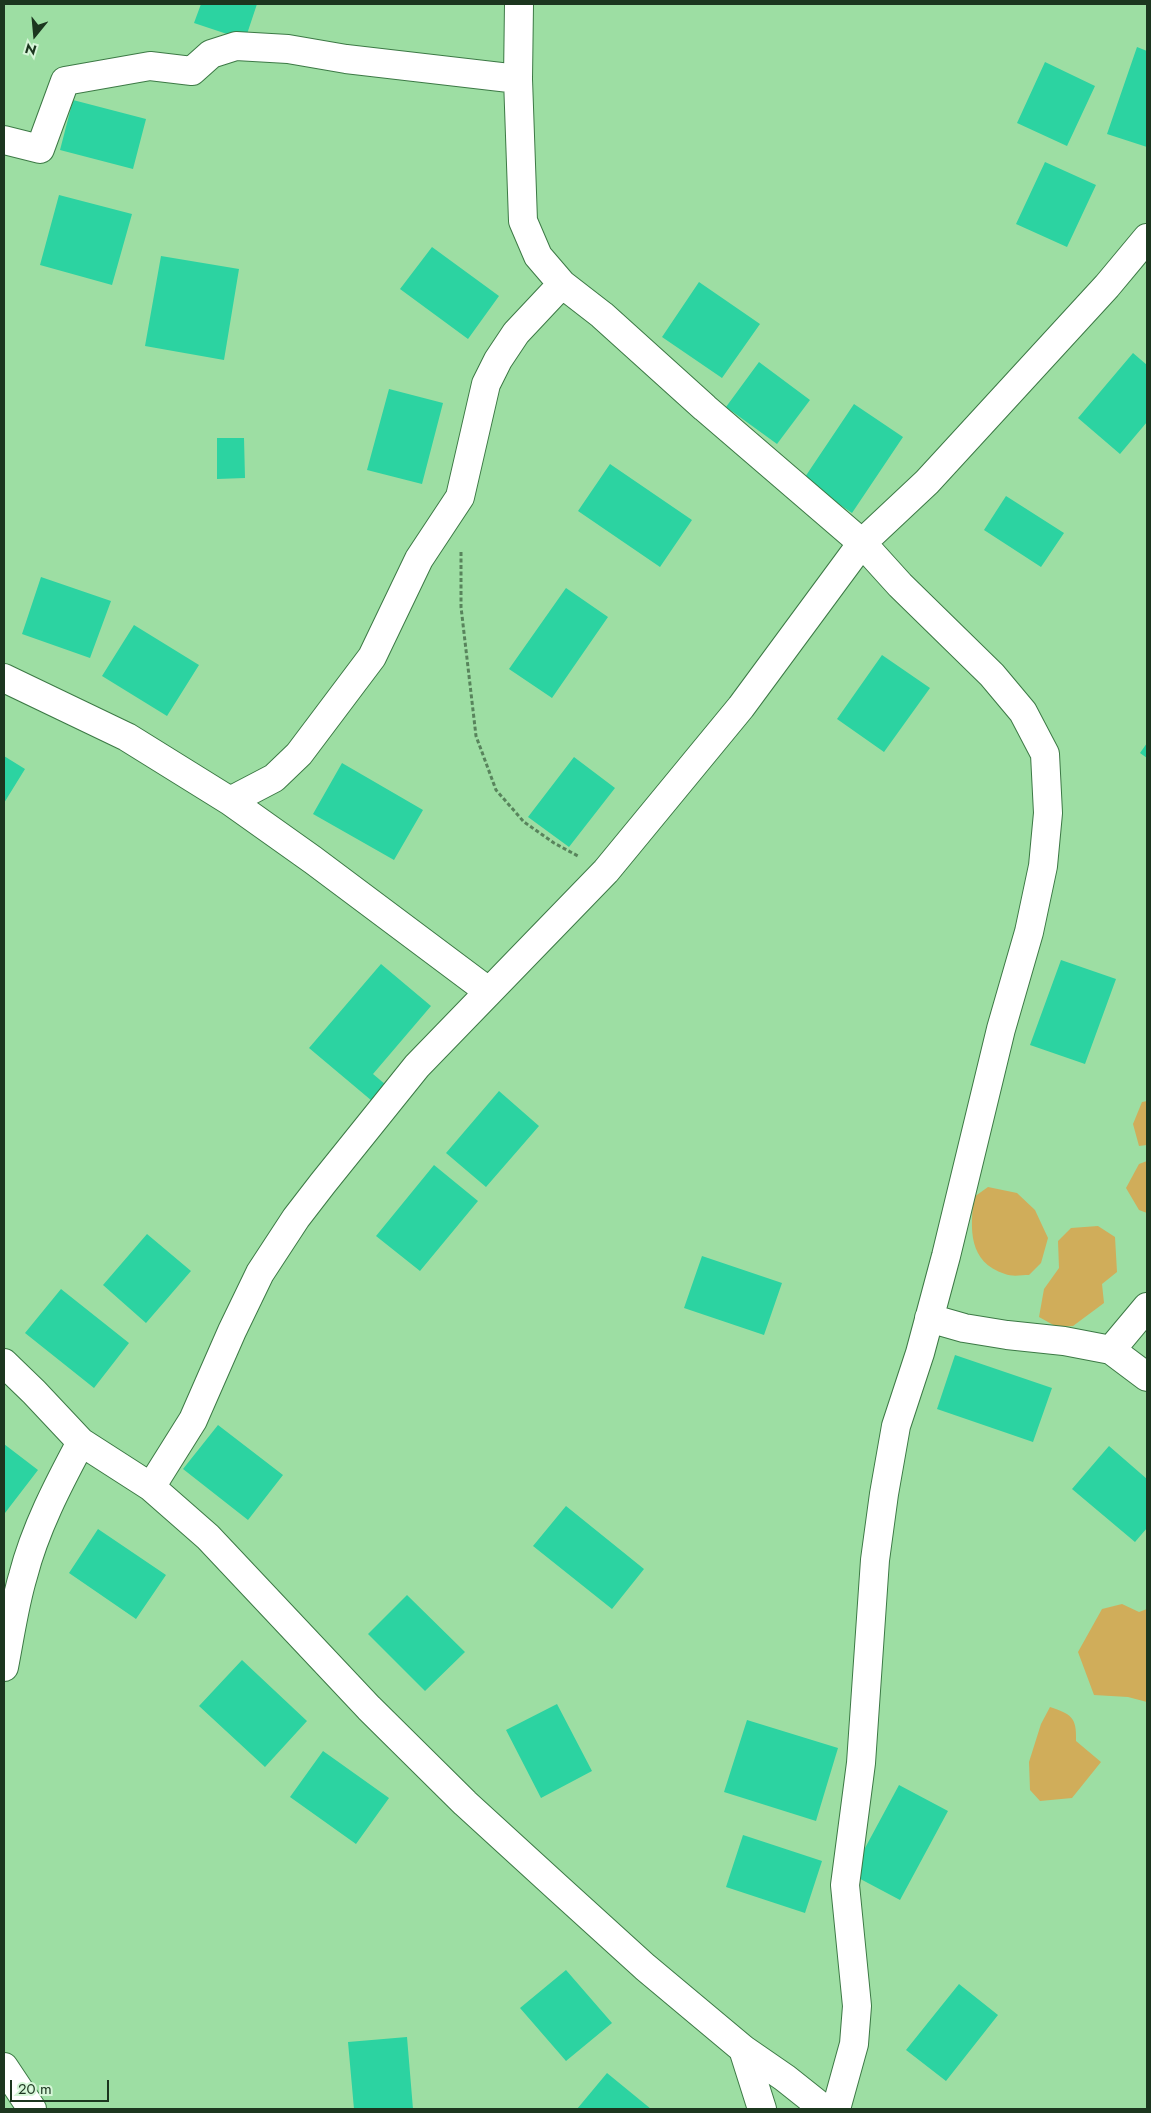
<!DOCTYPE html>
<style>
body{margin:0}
#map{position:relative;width:1151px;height:2113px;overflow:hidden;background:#9ddea3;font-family:Jost,sans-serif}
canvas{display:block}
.frame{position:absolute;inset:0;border:5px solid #1c361f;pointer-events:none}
.north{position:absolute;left:10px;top:10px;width:50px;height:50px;-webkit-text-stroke:4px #d6f6d8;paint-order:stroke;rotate:197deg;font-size:14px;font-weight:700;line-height:20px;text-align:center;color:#1c361f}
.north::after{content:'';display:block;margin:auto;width:18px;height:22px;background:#1c361f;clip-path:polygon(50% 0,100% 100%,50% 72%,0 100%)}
.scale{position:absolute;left:10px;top:2080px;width:99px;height:22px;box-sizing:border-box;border:2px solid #1c361f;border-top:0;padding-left:6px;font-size:15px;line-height:18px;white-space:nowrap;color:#1c361f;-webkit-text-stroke:4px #d6f6d8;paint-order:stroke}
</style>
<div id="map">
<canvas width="1151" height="2113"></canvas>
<div class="frame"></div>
<div class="north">N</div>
<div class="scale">20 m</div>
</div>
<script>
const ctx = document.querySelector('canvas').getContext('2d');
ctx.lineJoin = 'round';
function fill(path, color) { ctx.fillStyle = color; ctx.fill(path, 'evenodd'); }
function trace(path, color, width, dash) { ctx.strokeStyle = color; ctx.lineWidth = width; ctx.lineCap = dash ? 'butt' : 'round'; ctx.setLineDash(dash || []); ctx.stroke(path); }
const green = new Path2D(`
 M1147 1101V1145L1139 1146 1133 1124 1142 1102Z
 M1147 1161V1213L1139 1210 1126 1188 1139 1164Z
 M988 1187 1017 1193 1035 1210 1048 1238 1041 1263 1029 1275C1022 1275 1012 1277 1005 1274 968 1262 970 1229 974 1197Z
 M1098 1226 1115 1237 1117 1272 1102 1284 1104 1303 1073 1326 1057 1327 1039 1317 1044 1289 1059 1268 1058 1241 1071 1228Z
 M1122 1604 1139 1612 1147 1609V1702L1128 1697 1094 1695 1078 1652 1102 1609Z
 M1050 1707C1071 1714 1077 1717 1076 1741L1101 1762 1072 1798 1040 1801 1030 1790 1029 1762 1041 1724Z`);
const building = new Path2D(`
 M201 4H257L245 40 194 23Z
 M1137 47 1147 51V147L1107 134Z
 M1045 62 1095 86 1067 146 1017 123Z
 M73 100 146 119 133 169 60 150Z
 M1045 162 1096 185 1067 247 1016 224Z
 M59 195 132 214 112 285 40 265Z
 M432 247 499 296 468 339 400 289Z
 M161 256 239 269 224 360 145 346Z
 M699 282 760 324 722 378 662 337Z
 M1133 353 1147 365V422L1120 454 1078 418Z
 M759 362 810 400 777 444 726 407Z
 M389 389 443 403 422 484 367 470Z
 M854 404 903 437 852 513 803 480Z
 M217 438H244L245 478 217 479Z
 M610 464 692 520 660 567 578 511Z
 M1006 496 1064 533 1041 567 984 530Z
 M41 577 111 601 90 658 22 634Z
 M566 588 608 617 552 698 509 669Z
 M134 625 199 665 167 716 102 676Z
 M882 655 930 688 884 752 837 719Z
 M1147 743V758L1140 753Z
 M4 756 25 769 4 803Z
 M574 757 615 788 569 847 528 817Z
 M342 763 423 810 394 860 313 814Z
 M1061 960 1116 979 1085 1064 1030 1045Z
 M381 964 431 1006 373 1074 392 1090 378 1106 309 1048Z
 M499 1091 539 1126 486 1187 446 1153Z
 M434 1165 478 1201 420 1271 376 1236Z
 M147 1234 191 1271 146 1323 103 1285Z
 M702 1256 782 1283 764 1335 684 1308Z
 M61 1289 129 1343 94 1388 25 1333Z
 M955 1355 1052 1388 1033 1442 937 1409Z
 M218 1425 283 1475 248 1520 183 1469Z
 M4 1444 38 1470 5 1513 4 1512Z
 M1109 1446 1147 1479V1528L1135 1542 1072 1489Z
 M566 1506 644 1569 612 1609 533 1546Z
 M98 1529 166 1575 136 1619 69 1573Z
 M407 1595 465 1652 425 1691 368 1634Z
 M242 1660 307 1721 265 1767 199 1706Z
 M557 1704 592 1771 541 1798 506 1730Z
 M747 1720 838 1748 816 1821 724 1792Z
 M323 1751 389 1798 356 1844 290 1797Z
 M899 1785 948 1811 900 1900 851 1874Z
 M743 1835 822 1861 805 1913 726 1887Z
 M566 1970 612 2023 566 2061 520 2008Z
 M959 1984 998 2015 946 2081 906 2050Z
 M407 2037 413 2109H354L348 2042Z
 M607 2073 651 2109H577Z`);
const path = new Path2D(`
 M461 552V607L476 736 496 790 524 822 554 843 578 856`);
const minor = new Path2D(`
 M519 4 518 79 523 221 538 256 562 284 602 315 705 408 862 543 900 585 992 675 1023 712 1045 754 1048 813 1043 866 1029 932 1001 1029 946 1256 920 1353 896 1426 884 1494 875 1560 861 1763 845 1885 857 2006 854 2044 836 2109
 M4 140 40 149 65 81 150 66 192 71 211 54 236 46 288 49 346 59 518 79
 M4 678 127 737 230 801 274 778 299 754 372 657 419 559 460 497 486 384 498 360 516 333 562 284
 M230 801 313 860 488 991
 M929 1318 964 1328 1007 1335 1064 1341 1111 1350 1147 1377
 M1111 1350 1147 1307
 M4 1363 34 1392 81 1442 151 1487 208 1537 369 1708 465 1803 558 1888 645 1967 743 2049 785 2078 824 2109
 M151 1487 193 1420 232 1331 260 1273 296 1218 323 1183 417 1066 606 871 741 707 862 543 927 482 1107 286 1147 238
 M4 1667C10 1637 14 1606 23 1576 35 1529 58 1485 81 1442
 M743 2049 762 2109
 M4 2067 32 2109`);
fill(green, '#d0ad5a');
fill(building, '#2cd3a1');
trace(minor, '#3c7945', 30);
trace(path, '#58845c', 3, [4, 2.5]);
trace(minor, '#fff', 28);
</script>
